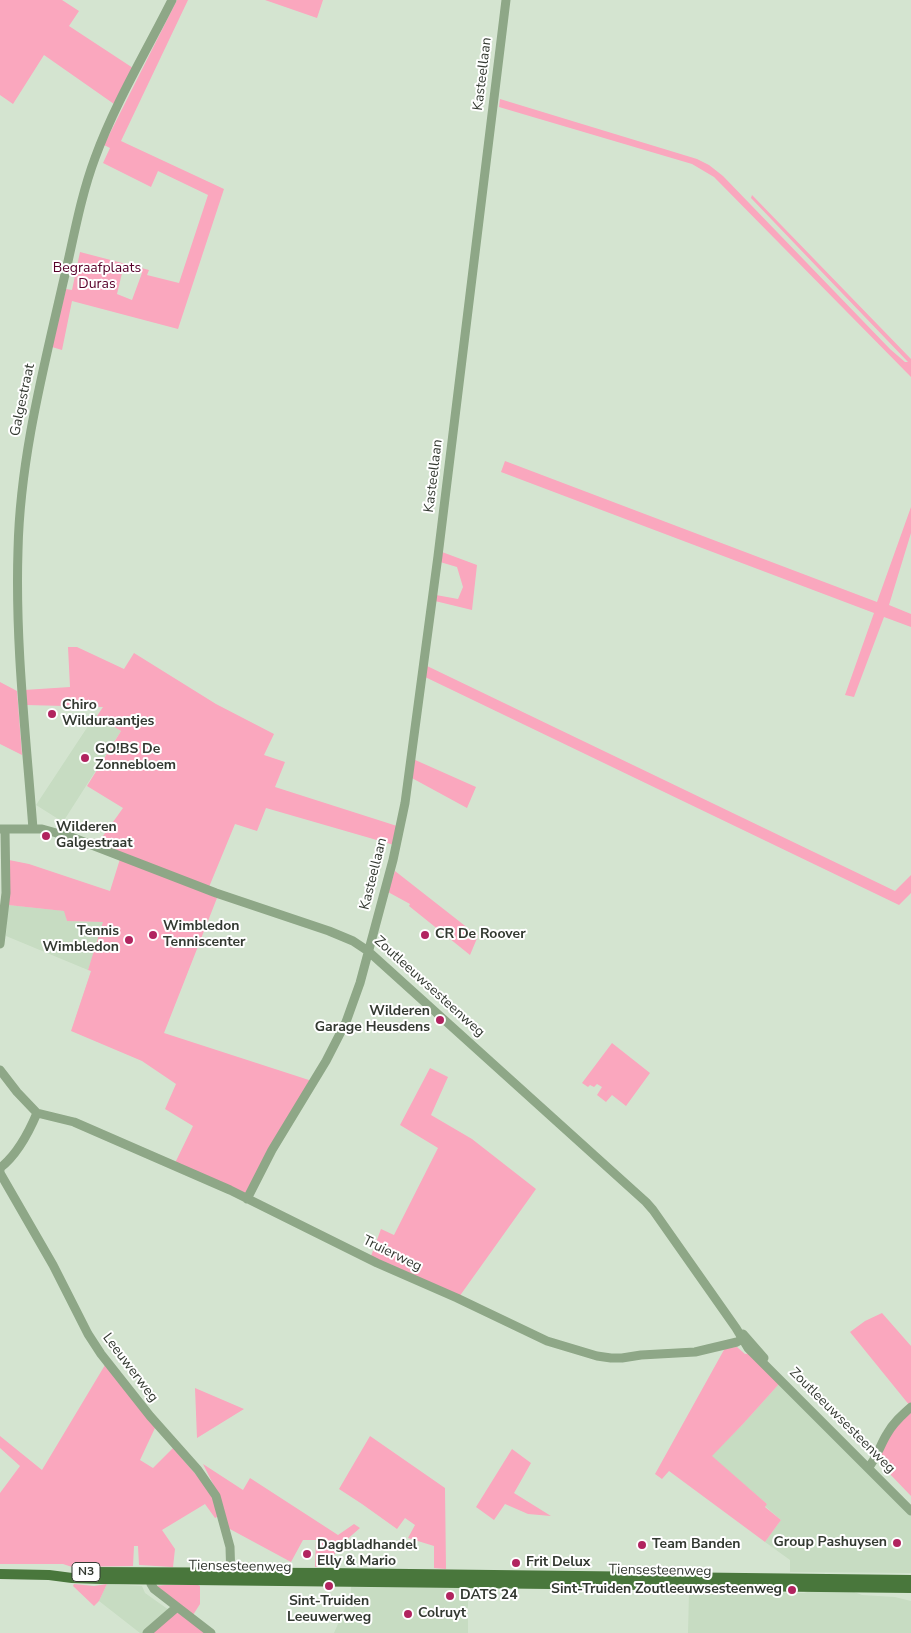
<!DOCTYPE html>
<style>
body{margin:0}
canvas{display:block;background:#d4e4d0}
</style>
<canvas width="911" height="1633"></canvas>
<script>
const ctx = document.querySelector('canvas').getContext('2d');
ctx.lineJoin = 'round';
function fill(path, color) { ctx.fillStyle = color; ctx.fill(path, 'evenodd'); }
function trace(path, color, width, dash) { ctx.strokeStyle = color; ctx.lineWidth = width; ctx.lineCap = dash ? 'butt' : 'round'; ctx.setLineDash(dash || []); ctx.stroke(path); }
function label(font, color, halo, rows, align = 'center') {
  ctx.font = font + ' "Nunito Sans",sans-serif'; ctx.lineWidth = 4; ctx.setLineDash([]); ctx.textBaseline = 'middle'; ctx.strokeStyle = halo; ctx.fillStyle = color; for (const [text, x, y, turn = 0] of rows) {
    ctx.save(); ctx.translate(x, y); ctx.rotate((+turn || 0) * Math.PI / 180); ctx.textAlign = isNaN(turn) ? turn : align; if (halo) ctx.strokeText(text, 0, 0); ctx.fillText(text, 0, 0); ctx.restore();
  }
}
const built = new Path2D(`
 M96 714 121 731 63 822 36 805Z
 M8 905 65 911 67 921 104 922 88 970 6 936Z
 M779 1384 911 1515V1573L790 1572V1560L765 1542 781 1520 765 1506 767 1504 711 1456 743 1424Z
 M107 1584 142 1586 145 1593 169 1610 143 1633H140L99 1601Z
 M351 1587 468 1588V1633H334L346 1606 351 1607Z
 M814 1590 854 1592 862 1595 895 1597 911 1601V1633H688L689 1592 804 1593Z`);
const green = new Path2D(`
 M0 0H62L79 11 69 26 133 68 114 104 44 55 13 104 0 95Z
 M177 0H188L121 141 224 189 178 329 72 301 62 350 52 347 66 289 72 290 80 252 149 270 147 275 179 283 208 195 158 171 151 187 103 163 110 148 104 145ZM123 269 142 273 132 300 117 294Z
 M265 0H323L317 18Z
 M500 99 697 159 709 165 723 176 890 349 905 362H908L751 198 752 195 911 359V377L714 177 692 164 499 107Z
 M505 461 877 602 911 507V533L889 605 911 614V627L884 617 854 697 845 695 874 613 501 472Z
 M442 552 477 565 472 610 435 601 436 595 458 599 463 587 457 567 440 562Z
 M68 647H77L124 669 134 653 216 704 274 734 264 755 285 762 275 787 397 826 394 845 266 808 257 831 235 824 209 887 98 843 123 808 87 786 121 731 97 716 103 707 26 705 24 690 70 687Z
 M425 665 895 891 911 875V893L899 905 423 676Z
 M0 682 17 691 22 755 0 744Z
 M413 759 476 787 467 808 410 777Z
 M120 859 217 898 164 1033 312 1081 247 1192 244 1194 175 1163 193 1126 165 1109 176 1084 142 1061 71 1031 91 971 88 970 103 922 67 921 64 911 8 905 9 860 29 864 110 891Z
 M395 871 478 936 470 955 409 906 410 904 388 892Z
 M612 1043 650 1073 626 1106 612 1095 606 1102 597 1095 602 1087 597 1084 594 1087 590 1085 588 1087 582 1083Z
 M430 1068 448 1077 431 1115 472 1139 536 1189 459 1297 371 1256 381 1229 394 1235 438 1148 400 1125Z
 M882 1313 911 1346V1405L910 1406 850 1332 865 1321Z
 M737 1347 745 1354 750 1353 779 1384 743 1424 712 1456 767 1504 765 1507 781 1520 765 1542 669 1471 662 1479 655 1474 725 1348Z
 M105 1365 155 1428 140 1460 153 1468 173 1448 211 1492 219 1516 215 1518 205 1504 162 1530 175 1549 173 1567 139 1565 138 1546H134L133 1566 72 1567 63 1564H0V1493L20 1466 0 1448V1436L42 1470Z
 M195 1388 244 1409 197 1438Z
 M911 1409V1496L887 1471 877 1458 892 1431Z
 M370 1436 445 1488 446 1569 434 1568V1546L408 1538 415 1525 405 1518 397 1529 362 1504 339 1489Z
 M512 1449 531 1463 514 1493 551 1516 528 1514 505 1504 494 1520 476 1507Z
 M203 1464 243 1490 250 1478 338 1535 354 1524 360 1528C346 1540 335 1549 328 1567H315L316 1540H303L291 1562 228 1528 219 1496Z
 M74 1584 94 1586 107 1584 99 1601 94 1606 73 1586Z
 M165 1585H198L200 1586V1604L193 1615 155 1586Z
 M177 1612 206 1633H152Z`);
const minor = new Path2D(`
 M0 829H42L71 837 216 893 329 931 353 941 368 951 646 1202 653 1210 736 1328 748 1348 911 1511
 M33 829C26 736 15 643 18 550 20 459 43 371 63 283 73 242 80 198 95 158 115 103 146 52 172 0
 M0 944 6 893 5 830
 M0 1070 17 1092 37 1113 74 1122 230 1190 377 1263 457 1298 547 1341 597 1356 611 1358H622L641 1355 695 1352 737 1342 745 1337
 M37 1113C29 1132 17 1155 0 1168V1173L53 1265 88 1334 101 1354 150 1416 198 1470 216 1496 230 1547 231 1579
 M247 1199 272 1150 326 1061 346 1022 360 983 393 860 405 803 438 556 506 0
 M743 1334 764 1358
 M868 1468C877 1458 880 1445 887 1434 893 1423 902 1415 911 1407
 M151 1574V1584L154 1589 211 1633
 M147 1633 177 1607`);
const major = new Path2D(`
 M84 1572 327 1573 911 1580
 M0 1574 49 1575 72 1578 101 1579 911 1588`);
const markers = [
 [52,714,5,"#b1245f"],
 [85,758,5,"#b1245f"],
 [46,836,5,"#b1245f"],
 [153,935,5,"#b1245f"],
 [425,935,5,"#b1245f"],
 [129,940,5,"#b1245f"],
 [440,1020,5,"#b1245f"],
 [897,1543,5,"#b1245f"],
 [642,1545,5,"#b1245f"],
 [307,1554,5,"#b1245f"],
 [516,1563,5,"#b1245f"],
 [329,1586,5,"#b1245f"],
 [792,1590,5,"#b1245f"],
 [450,1596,5,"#b1245f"],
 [408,1614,5,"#b1245f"]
];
const shields = [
 [86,1572,28]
];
const shieldNames = [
 ["N3",86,1572]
];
const streetNames = [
 ["Kasteellaan",483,74,-83],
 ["Galgestraat",23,400,-78],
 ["Kasteellaan",434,476,-83],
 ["Kasteellaan",374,874,-76],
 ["Zoutleeuwsesteenweg",429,987,42],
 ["Truierweg",392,1254,26],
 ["Leeuwerweg",130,1368,53],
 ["Zoutleeuwsesteenweg",842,1421,45],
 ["Tiensesteenweg",240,1567,1],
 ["Tiensesteenweg",660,1571,1]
];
const parkNames = [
 ["Begraafplaats",97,269],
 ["Duras",97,285]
];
const poiNames = [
 ["Chiro",62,706],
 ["Wilduraantjes",62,722],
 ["GO!BS De",95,750],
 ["Zonnebloem",95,766],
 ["Wilderen",56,828],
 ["Galgestraat",56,844],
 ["Wimbledon",163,927],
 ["Tenniscenter",163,943],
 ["Tennis",119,932,"right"],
 ["Wimbledon",119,948,"right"],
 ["CR De Roover",435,935],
 ["Wilderen",430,1012,"right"],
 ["Garage Heusdens",430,1028,"right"],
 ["Group Pashuysen",887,1543,"right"],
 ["Team Banden",652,1545],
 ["Dagbladhandel",317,1546],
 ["Elly & Mario",317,1562],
 ["Frit Delux",526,1563],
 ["Sint-Truiden Zoutleeuwsesteenweg",782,1590,"right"],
 ["DATS 24",460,1596],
 ["Sint-Truiden",329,1602,"center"],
 ["Leeuwerweg",329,1618,"center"],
 ["Colruyt",418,1614]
];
fill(built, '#c7dcc2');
fill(green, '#faa7be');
trace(minor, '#8ea787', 9);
trace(major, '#49773c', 10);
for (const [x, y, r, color] of markers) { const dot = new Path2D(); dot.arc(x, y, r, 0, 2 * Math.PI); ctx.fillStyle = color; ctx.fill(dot); trace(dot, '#fff', 2); }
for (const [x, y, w] of shields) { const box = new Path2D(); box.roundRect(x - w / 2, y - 9.5, w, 19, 4); ctx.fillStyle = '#fff'; ctx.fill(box); trace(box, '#333931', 1); }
label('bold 12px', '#333931', null, shieldNames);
label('14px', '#333931', '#fff', streetNames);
label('14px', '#58012a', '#fff', parkNames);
label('bold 14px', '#333931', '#fff', poiNames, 'left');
</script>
